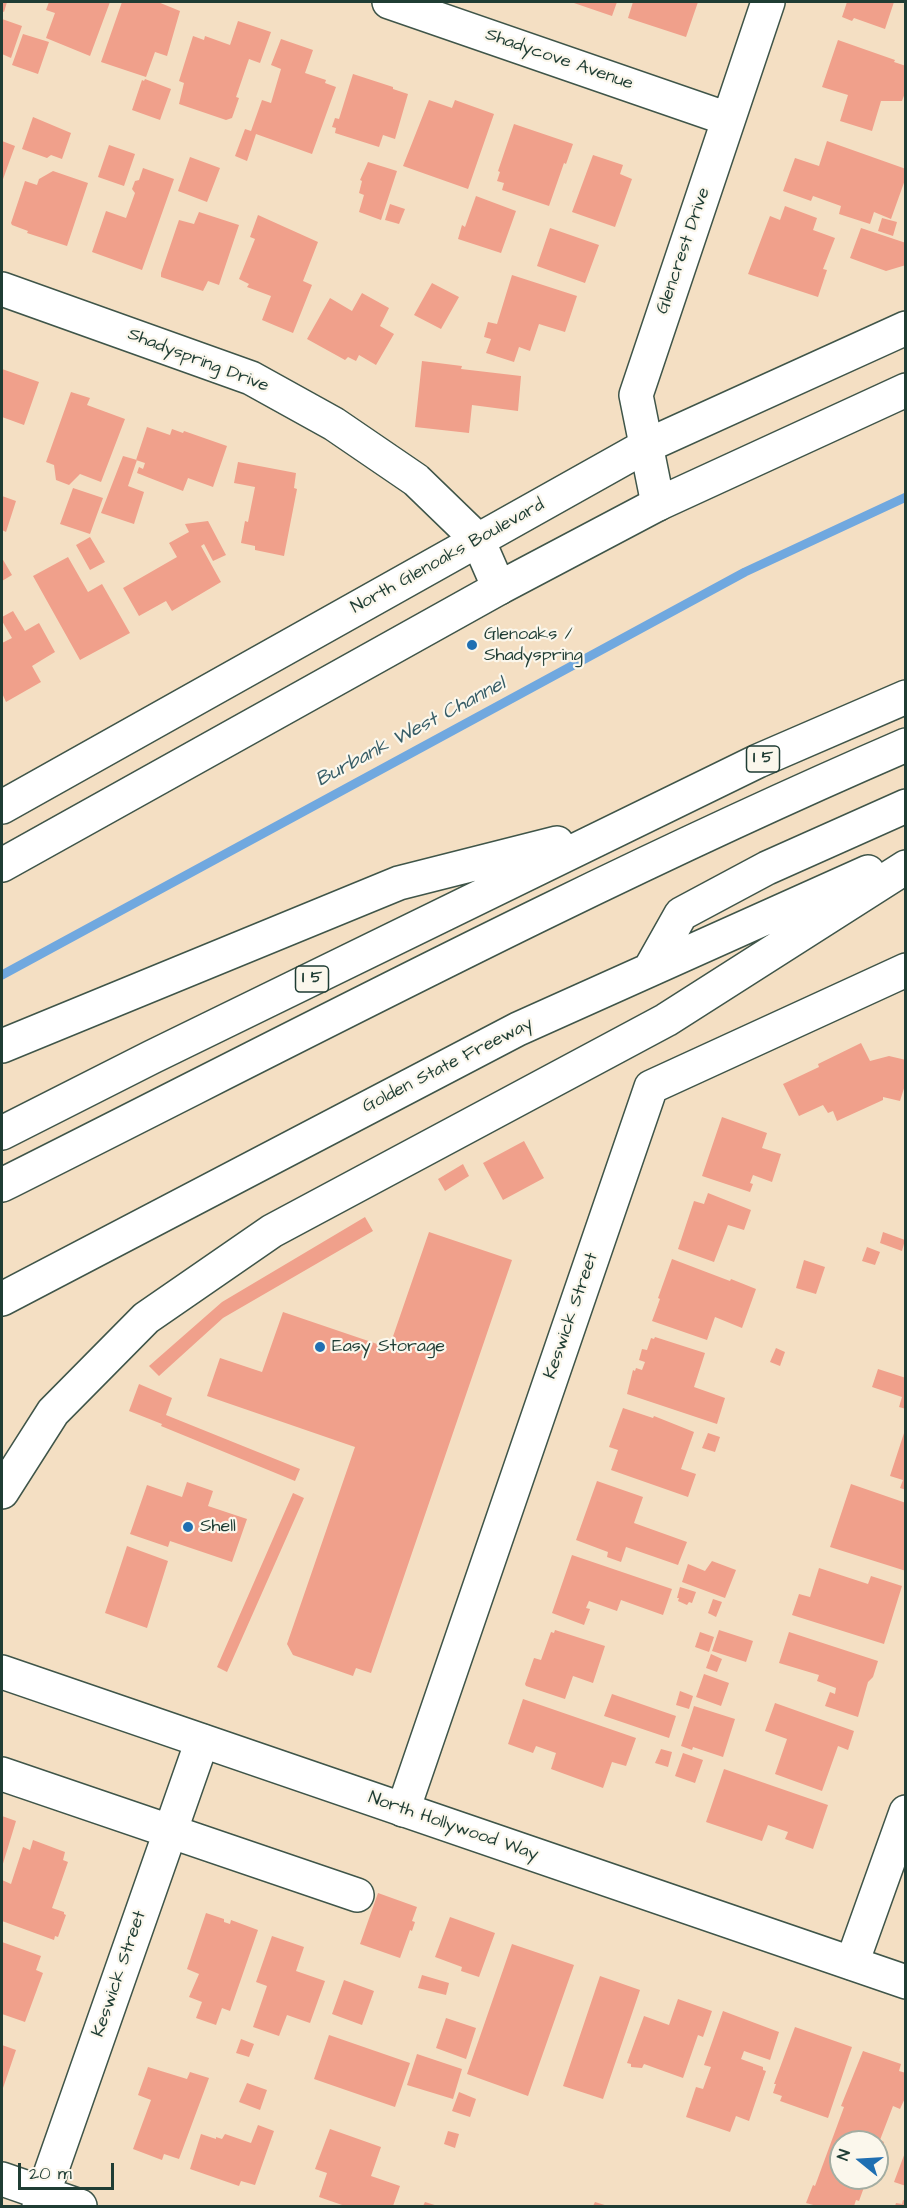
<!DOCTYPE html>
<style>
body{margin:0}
#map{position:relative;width:907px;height:2208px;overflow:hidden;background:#f4dfc3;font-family:"Architects Daughter",sans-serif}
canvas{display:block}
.frame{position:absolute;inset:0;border:3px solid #1f3d34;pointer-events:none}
.north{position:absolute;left:829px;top:2130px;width:60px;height:60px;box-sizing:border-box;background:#fbf7ec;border:2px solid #a3ada2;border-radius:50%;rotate:288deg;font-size:16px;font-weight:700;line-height:24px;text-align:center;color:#1f3d34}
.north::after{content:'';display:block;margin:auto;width:21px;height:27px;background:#1f6fb2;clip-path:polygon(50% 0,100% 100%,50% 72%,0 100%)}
.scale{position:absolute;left:18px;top:2163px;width:96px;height:27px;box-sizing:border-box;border:3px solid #1f3d34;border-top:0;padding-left:8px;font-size:18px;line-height:21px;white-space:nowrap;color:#1f3d34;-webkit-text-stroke:4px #fbf7ec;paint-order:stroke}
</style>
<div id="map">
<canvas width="907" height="2208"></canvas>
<div class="frame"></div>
<div class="north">N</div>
<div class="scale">20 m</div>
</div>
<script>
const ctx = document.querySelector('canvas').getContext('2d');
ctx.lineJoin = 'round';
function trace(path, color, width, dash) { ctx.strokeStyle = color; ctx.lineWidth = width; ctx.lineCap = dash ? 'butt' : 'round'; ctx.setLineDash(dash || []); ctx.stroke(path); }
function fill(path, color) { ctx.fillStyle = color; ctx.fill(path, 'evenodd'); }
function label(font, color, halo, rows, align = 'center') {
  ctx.font = font + ' "Architects Daughter",sans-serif'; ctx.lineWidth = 4.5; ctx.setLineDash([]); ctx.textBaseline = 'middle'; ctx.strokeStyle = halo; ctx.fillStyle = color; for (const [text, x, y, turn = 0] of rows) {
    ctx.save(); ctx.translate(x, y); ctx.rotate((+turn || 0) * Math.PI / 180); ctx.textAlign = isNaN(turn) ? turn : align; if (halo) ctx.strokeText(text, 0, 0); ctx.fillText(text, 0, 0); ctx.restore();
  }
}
const stream = new Path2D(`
 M2 975 745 572 906 497`);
const building = new Path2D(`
 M2 2H7L4 12 2 11Z
 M49 2H110L90 56 46 38 55 13 46 10Z
 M122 2H158L180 11 167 56 155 52 146 77 101 62Z
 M571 2H617L612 16Z
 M633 2H698L686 37 628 18Z
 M847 2H894L885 29 854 18 852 21 842 17Z
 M2 19 22 26 11 58 2 54Z
 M238 21 271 32 260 63 249 59 236 97 239 98 232 118 226 120 179 104 184 83 179 81 193 36 204 40 205 36 230 45Z
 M23 34 49 42 38 74 12 65Z
 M281 39 313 50 305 73 326 80 325 83 336 87 312 154 256 134 247 161 235 156 245 129 251 131 262 100 271 103 281 69 271 65Z
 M838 40 895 60 894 62 906 66V90L902 101H881L872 131 840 121 848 95 822 87Z
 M353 74 393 87V89L408 94 395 139 383 135 379 147 335 133 336 128 332 127 335 118 339 119Z
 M145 79 171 89 160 120 132 110 142 80 144 81Z
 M429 100 452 108 455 100 494 114 468 189 403 166Z
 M33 117 71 133 62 159 51 155 47 158 22 149Z
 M514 124 573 144 566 164 564 163 549 206 502 190 504 183 497 181 500 172 498 171Z
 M2 141 15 146 2 182Z
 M827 141 906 169V177L891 219 874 212 870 224 839 214 841 206 813 196 811 201 783 191 795 158 819 166Z
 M109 145 135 154 124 186 98 177Z
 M593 155 623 165 620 174 632 179 615 227 572 212Z
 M190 157 220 168 207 202 178 191Z
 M368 162 397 171 381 220 359 212 364 195 359 193 362 181 360 180Z
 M143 168 174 179 142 270 92 252 106 211 126 218 135 193 132 189 135 181 139 180Z
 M53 171 88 183 67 246 27 233 28 231 12 225 11 223 25 181 37 185 39 179Z
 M476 196 516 211 501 253 458 239 462 225 465 227Z
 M390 204 405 209 399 224 385 220Z
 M785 206 817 218 813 230 835 238 823 269 827 270 818 297 748 274 770 216 780 220Z
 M199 212 239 225 219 285 208 281 203 291 161 277V273L179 220 194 224Z
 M258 215 318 242 303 281 312 285 293 333 262 320 271 296 247 287 249 284 239 279 255 239 250 237Z
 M882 218 897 222 893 236 878 231Z
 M550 228 599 245 585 283 537 266Z
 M861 228 906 243V265L886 271 850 258Z
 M512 275 577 296 565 332 539 324 530 351 519 347 514 362 486 353 491 339 484 337 488 322 497 324Z
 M432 283 459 297 441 329 414 315Z
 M362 293 389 308 380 326 394 334 376 365 359 355 356 361 348 357 345 360 307 339 330 298 352 311Z
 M422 361 462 366 461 369 521 376 518 411 472 405 469 433 415 427Z
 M2 369 39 382 24 425 2 417Z
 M71 392 90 398 87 405 125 419 101 482 80 474 69 485 56 480 54 465 46 462Z
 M147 427 170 435 172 429 183 433 184 431 227 446 213 487 188 478 183 491 137 473 139 467 143 469 145 463 136 460Z
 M123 456 137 460 128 486 144 492 134 524 101 513Z
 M238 462 296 473 294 488 297 489 284 556 255 550V546L241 543 245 521 248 522 255 487 234 483Z
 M73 488 103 498 90 534 60 524Z
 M2 496 16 501 6 532 2 530Z
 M208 521 226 555 213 561 204 544 201 546 221 582 172 611 166 601 139 616 123 588 177 557 169 543 189 532 185 524Z
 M90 537 105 562 90 570 76 545Z
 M68 557 88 592 102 584 130 633 80 660 33 576Z
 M2 558 12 575 2 581Z
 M13 611 25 631 39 623 55 652 32 666 41 682 6 702 2 693V643L12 638 2 621V617Z
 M861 1043 870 1061 889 1056 906 1060V1082L900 1101 883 1097V1100L837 1121 833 1111 828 1113 823 1105 799 1116 783 1084 819 1067 818 1064Z
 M722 1117 767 1133 762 1148 781 1154 772 1182 753 1175 750 1183 753 1184 750 1192 702 1176Z
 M524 1141 544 1178 503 1200 483 1163Z
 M463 1164 469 1176 445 1191 438 1179Z
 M708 1193 751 1210 744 1230 728 1225 714 1262 678 1249 694 1201 704 1204Z
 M365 1217 373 1231 223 1318 159 1376 149 1366 222 1302Z
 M429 1232 512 1260 371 1673 356 1668 353 1676 293 1655 287 1644 355 1447 207 1396 220 1358 262 1372 283 1312 389 1348Z
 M883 1232 905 1240 902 1251 880 1243Z
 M867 1247 880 1252 875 1265 862 1261Z
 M672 1259 730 1281 731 1279 756 1289 742 1328 715 1317 707 1340 652 1321 660 1299 658 1298Z
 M804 1260 825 1267 816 1294 796 1288Z
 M655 1337 705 1353 694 1387 725 1398 717 1424 627 1394 633 1370 635 1371 636 1368 642 1370 645 1362 639 1360 642 1349 647 1350 651 1338 654 1339Z
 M776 1348 785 1352 780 1366 770 1362Z
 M878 1369 906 1378V1409L899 1407 902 1397 872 1387Z
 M139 1384 172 1398 166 1415 300 1469 295 1481 161 1426 162 1424 129 1411Z
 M623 1408 653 1418 654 1416 694 1432 681 1469 696 1474 688 1497 611 1470 618 1450 609 1447Z
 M905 1430H906V1490L900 1488 903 1480 890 1476Z
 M708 1433 720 1437 715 1452 702 1448Z
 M597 1481 643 1497 634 1523 687 1542 678 1565 626 1547 621 1562 607 1557 608 1552 576 1540Z
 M187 1482 213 1491 208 1506 247 1519 232 1562 170 1541 168 1547 130 1534 147 1485 182 1497Z
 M851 1484 906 1503V1571L830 1547Z
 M293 1493 304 1498 227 1672 217 1667Z
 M127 1546 168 1561 147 1628 105 1613Z
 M572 1555 672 1589 663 1615 621 1600 617 1611 589 1601 586 1608 590 1609 584 1625 552 1613Z
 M712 1561 736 1570 725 1598 682 1582 688 1564 705 1571Z
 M819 1568 868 1584 871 1576 902 1586 884 1644 792 1615 799 1594 810 1597Z
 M680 1587 696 1592 692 1603 689 1602 687 1605 678 1601 679 1598H677Z
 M713 1599 722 1602 716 1617 708 1613Z
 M555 1630 605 1646 593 1683 573 1676 565 1699 526 1686 525 1684 534 1658 541 1660 551 1632 554 1633Z
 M719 1630 753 1641 746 1662 712 1651Z
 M700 1632 714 1637 709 1652 695 1647Z
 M789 1632 878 1661 873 1677 868 1682 858 1717 825 1706 830 1692 835 1694 836 1688 817 1681 819 1675 779 1663Z
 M711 1654 722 1659 717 1672 706 1668Z
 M704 1674 729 1683 721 1706 696 1697Z
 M680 1691 693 1696 689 1709 676 1705Z
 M612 1694 676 1716 669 1738 604 1716Z
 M523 1699 636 1738 626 1766 612 1762 603 1788 551 1769 556 1753 536 1746 533 1753 508 1744Z
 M775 1703 854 1731 848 1750 838 1746 822 1791 775 1774 787 1739 765 1731Z
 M694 1706 735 1719 723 1757 693 1747 692 1750 681 1746Z
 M661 1749 672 1752 668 1767 655 1763Z
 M683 1753 703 1760 695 1783 675 1776Z
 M724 1769 828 1805 813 1849 785 1839 788 1832 768 1825 762 1841 706 1822Z
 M2 1816 16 1821 2 1867Z
 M33 1840 65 1852 63 1860 68 1862 52 1908 64 1912V1914L66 1915 58 1937 55 1936 54 1940 2 1921V1880L11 1884 23 1847 30 1850Z
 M378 1893 417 1907 412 1921 415 1922 412 1931 410 1930 400 1958 360 1944Z
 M206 1913 224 1919V1922L230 1924 231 1920 258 1930 230 2011 222 2008 216 2025 196 2018 202 2002 189 1997 199 1974 187 1969Z
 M450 1917 495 1933 479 1977 461 1971 462 1967 435 1957Z
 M272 1936 304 1947 296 1971 325 1981 310 2023 287 2015 279 2036 253 2027 267 1986 256 1982Z
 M2 1942 41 1956 36 1970 43 1973 25 2022 2 2014Z
 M512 1944 574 1965 528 2096 467 2074Z
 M422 1975 449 1983 446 1995 418 1988Z
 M600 1976 640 1990 603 2099 563 2086Z
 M344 1980 374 1991 362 2025 332 2014Z
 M678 1999 712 2011 703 2037 698 2035 683 2078 644 2064 642 2068 631 2067V2064L627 2063 644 2016 669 2025Z
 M723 2011 779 2032 770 2060 744 2051 741 2059 763 2067V2070L766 2071 749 2121 736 2116 730 2132 686 2117 696 2087 703 2089 711 2067 704 2065Z
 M446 2018 476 2028 466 2059 436 2048Z
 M795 2027 852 2047 828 2118 780 2101 782 2096 773 2093 776 2084H774Z
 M329 2035 410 2063 395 2107 314 2079Z
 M241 2039 254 2044 249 2057 236 2053Z
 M2 2045 16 2050 2 2091Z
 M863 2051 901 2064 899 2071 906 2073V2096L900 2109 893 2106 880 2140 884 2142 877 2160V2142H841V2178H871L870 2181 867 2179 859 2201 856 2200 854 2206H817L806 2203 813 2185 815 2186 844 2107 841 2106Z
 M417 2054 462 2069 453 2099 407 2085Z
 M148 2067 187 2079 190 2072 209 2078 179 2159 164 2154 162 2160 133 2149 151 2100 138 2095Z
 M247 2083 267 2090 260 2110 239 2102Z
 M459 2092 476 2099 470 2117 452 2111Z
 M258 2125 274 2131 255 2185 241 2181 239 2186 190 2169 201 2134 216 2139V2137L222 2139 225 2134 251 2143Z
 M330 2129 381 2147 371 2176 400 2186 393 2206H345L319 2197 327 2173 315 2169Z
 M448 2131 459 2134 455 2148 444 2144Z
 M906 2150V2186L894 2182Z
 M903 2200 906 2201V2206H895L896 2203 902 2204Z
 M425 2202 438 2206H423Z
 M595 2202 608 2206H593Z`);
const minor = new Path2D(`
 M389 2 728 119
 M2 289 251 378 334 424 416 480 478 540 499 588
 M658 504 636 395 768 2
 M2 1774 357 1895
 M403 1810 651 1087 906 970
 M852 1963 906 1812
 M2 2179 80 2206
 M39 2206 202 1741`);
const secondary = new Path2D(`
 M2 807 646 446 906 328
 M2 865 499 588 658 504 906 390
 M2 1672 906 1982`);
const motorway = new Path2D(`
 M650 969 681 914 767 868 906 806
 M2 1046 399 883 557 843
 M2 1133 152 1057 758 761 906 697
 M2 1185C301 1035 598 878 906 745
 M2 1299 518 1029 868 872
 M2 1492 53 1412 146 1318 272 1231 666 1020 906 867`);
const markers = [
 [472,645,6,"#1f6fb2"],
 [320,1347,6,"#1f6fb2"],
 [188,1527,6,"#1f6fb2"]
];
const shields = [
 [763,759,33],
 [312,979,33]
];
const shieldNames = [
 ["I 5",763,759],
 ["I 5",312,979]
];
const streetNames = [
 ["Shadycove Avenue",559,60,19],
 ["Glencrest Drive",684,251,-71],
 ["Shadyspring Drive",198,361,21],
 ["North Glenoaks Boulevard",448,557,-29],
 ["Golden State Freeway",448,1066,-27],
 ["Keswick Street",572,1316,-71],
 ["North Hollywood Way",453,1827,19],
 ["Keswick Street",120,1974,-71]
];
const poiNames = [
 ["Glenoaks /",484,635],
 ["Shadyspring",484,656],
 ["Easy Storage",332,1347],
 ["Shell",200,1527]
];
const waterNames = [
 ["Burbank West Channel",411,733,-28]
];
trace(stream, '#70a8df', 9);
fill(building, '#f0a08b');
trace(minor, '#3f5549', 36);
trace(secondary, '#3f5549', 36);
trace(motorway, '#3f5549', 36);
trace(minor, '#fff', 33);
trace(secondary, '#fff', 33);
trace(motorway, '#fff', 33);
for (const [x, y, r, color] of markers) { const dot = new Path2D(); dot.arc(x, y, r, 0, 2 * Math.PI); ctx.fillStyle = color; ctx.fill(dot); trace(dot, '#fbf7ec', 2); }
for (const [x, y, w] of shields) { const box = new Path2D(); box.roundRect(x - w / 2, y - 13, w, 26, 4.5); ctx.fillStyle = '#fbf7ec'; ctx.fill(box); trace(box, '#1f3d34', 1.5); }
label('bold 16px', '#1f3d34', null, shieldNames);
label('18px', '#1f3d34', '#fbf7ec', streetNames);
label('18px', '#1f3d34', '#fbf7ec', poiNames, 'left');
label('italic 20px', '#375d67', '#fbf7ec', waterNames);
</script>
